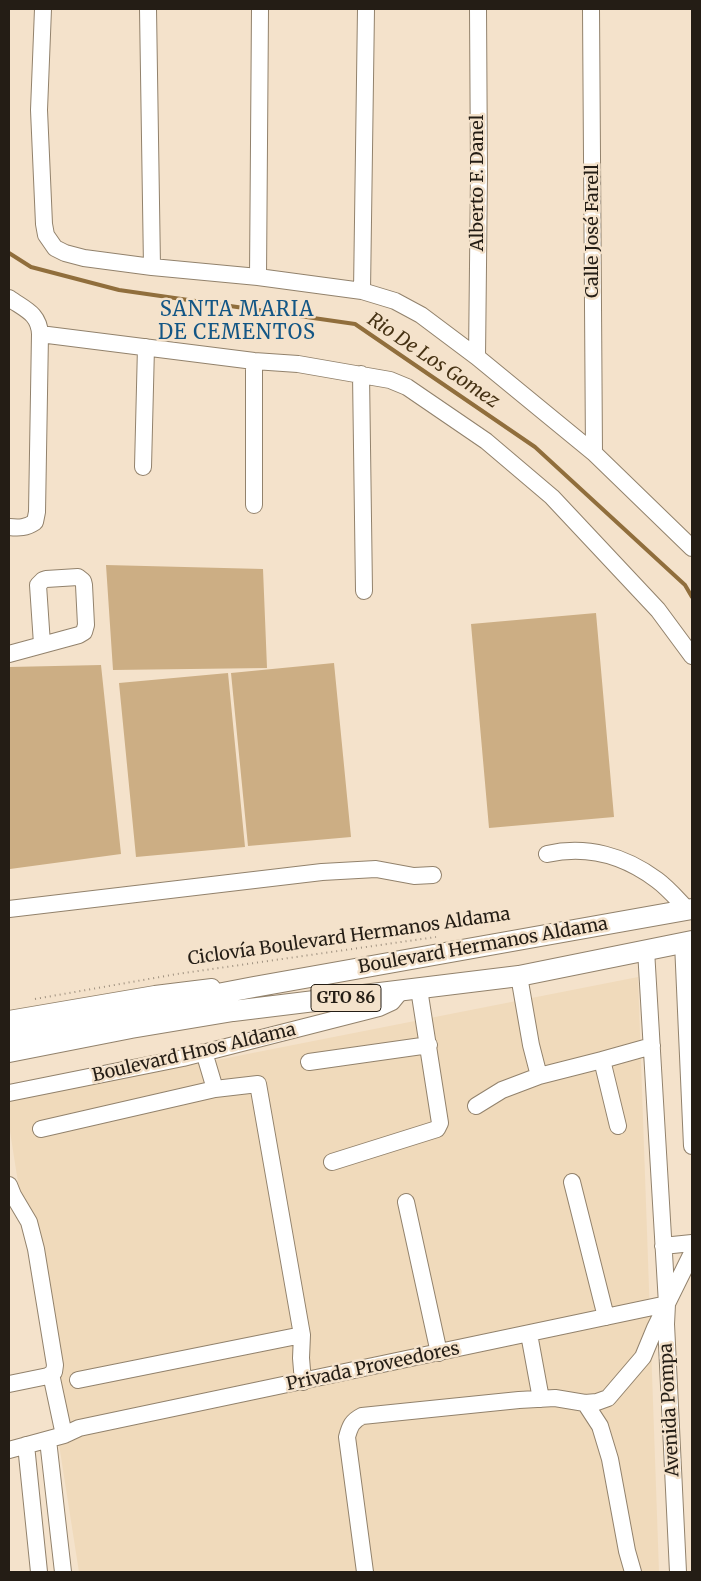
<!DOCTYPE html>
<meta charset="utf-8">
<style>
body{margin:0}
#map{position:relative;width:701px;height:1581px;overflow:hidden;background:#f4e2cb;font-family:Merriweather,serif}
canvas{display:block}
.frame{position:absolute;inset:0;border:10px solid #241d15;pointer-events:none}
</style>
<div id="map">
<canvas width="701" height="1581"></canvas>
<div class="frame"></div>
</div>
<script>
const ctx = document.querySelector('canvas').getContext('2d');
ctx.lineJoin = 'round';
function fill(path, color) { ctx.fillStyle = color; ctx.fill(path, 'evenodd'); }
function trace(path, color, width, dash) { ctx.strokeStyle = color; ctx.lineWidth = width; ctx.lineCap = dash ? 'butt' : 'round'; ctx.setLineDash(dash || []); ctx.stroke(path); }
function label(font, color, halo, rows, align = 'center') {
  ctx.font = font + ' Merriweather,serif'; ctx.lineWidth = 5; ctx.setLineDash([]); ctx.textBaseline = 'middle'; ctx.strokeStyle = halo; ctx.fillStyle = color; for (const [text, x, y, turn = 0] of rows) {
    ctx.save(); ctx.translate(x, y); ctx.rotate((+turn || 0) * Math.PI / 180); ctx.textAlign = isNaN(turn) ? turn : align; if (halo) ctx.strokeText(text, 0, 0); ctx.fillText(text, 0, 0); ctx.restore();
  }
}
const built = new Path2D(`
 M638 977 659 1572H79L9 1125V1101Z`);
const green = new Path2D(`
 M106 565 263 569 267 668 113 670Z
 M596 613 614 817 489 828 471 624Z
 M334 663 351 837 248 846 231 673Z
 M101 665 121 854 10 869 9 852V667Z
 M228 673 245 847 136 857 119 683Z`);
const stream = new Path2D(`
 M9 253 31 267 119 290 355 324 535 447 685 585 692 597`);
const path = new Path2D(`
 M35 999 177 974 436 937`);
const minor = new Path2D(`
 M43 9 39 110 44 224 46 235 55 248 65 253 84 258 152 267 258 277 362 291 395 301 421 315 477 357 594 453 692 548
 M148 9 152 267
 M591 9 594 453
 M258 277 260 9
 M362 291 366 9
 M9 298C24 309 39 313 40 334L254 361 298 364 390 380 407 387 486 441 552 497 658 610 692 656
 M477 357 479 174 478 9
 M254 361V505
 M361 374 364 591
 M143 467 146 347
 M9 527C19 528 26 528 35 522L37 512 40 334
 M9 654 79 635 84 632 86 625 84 585 83 581 78 577 46 579 43 580 38 585 42 644
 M547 854C587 845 625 856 657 880 668 888 678 900 688 910
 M9 909 322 872 376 869 414 876 433 875
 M683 943 692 1146
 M646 950 667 1304 666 1324 678 1572
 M519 976 531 1045 539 1076
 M9 1019 155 994 212 987
 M204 1052 215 1089
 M602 1060 652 1046
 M309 1062 429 1045
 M9 1093 183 1058 379 1008 392 1002 401 991
 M476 1106 502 1090 539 1076 602 1060 618 1126
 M41 1129 215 1089 258 1084 302 1335 78 1380
 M332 1162 437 1129 440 1123 419 989
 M572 1182 606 1317
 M9 1185 13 1195 29 1222 36 1249 55 1365 54 1372 48 1376 9 1384
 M406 1202 439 1353
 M663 1246 692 1243
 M529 1334 541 1399
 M302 1335 301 1358 303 1382
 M51 1374 64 1435
 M585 1403 600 1426 610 1459 627 1551 633 1572
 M48 1440 63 1572
 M26 1445 39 1572
 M9 1450 64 1435 79 1428 667 1304
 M365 1572 347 1437C350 1426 352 1421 362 1416L519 1400 555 1398 585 1403 597 1402 608 1398 643 1357 655 1328 692 1253`);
const major = new Path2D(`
 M9 1034 254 987 692 909
 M9 1052 131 1028 233 1011 519 976 692 941`);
const shields = [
 [346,998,70]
];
const shieldNames = [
 ["GTO 86",346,998]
];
const streetNames = [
 ["Alberto F. Danel",478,183,-90],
 ["Calle José Farell",593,231,-90],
 ["Ciclovía Boulevard Hermanos Aldama",349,937,-8],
 ["Boulevard Hermanos Aldama",483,946,-10],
 ["Boulevard Hnos Aldama",194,1053,-13],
 ["Privada Proveedores",373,1367,-12],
 ["Avenida Pompa",670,1410,-93]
];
const waterNames = [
 ["Rio De Los Gomez",433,361,34]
];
const quarterNames = [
 ["SANTA MARIA",237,310],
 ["DE CEMENTOS",237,333]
];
fill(built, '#f0dabb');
fill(green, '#ccae84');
trace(stream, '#906e3c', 4);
trace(minor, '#92826c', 18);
trace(major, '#92826c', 22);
trace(path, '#9e907f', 2, [1, 4]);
trace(minor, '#fff', 16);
trace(major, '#fff', 20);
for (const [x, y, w] of shields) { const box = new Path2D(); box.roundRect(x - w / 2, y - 13.5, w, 27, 4); ctx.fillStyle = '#f4e2cb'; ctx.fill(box); trace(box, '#241d15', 1); }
label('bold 16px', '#241d15', null, shieldNames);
label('18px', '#241d15', '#f4e2cb', streetNames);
label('italic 19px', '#463214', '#f4e2cb', waterNames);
ctx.letterSpacing = '1px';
label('20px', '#135685', '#f4e2cb', quarterNames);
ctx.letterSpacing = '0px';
</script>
